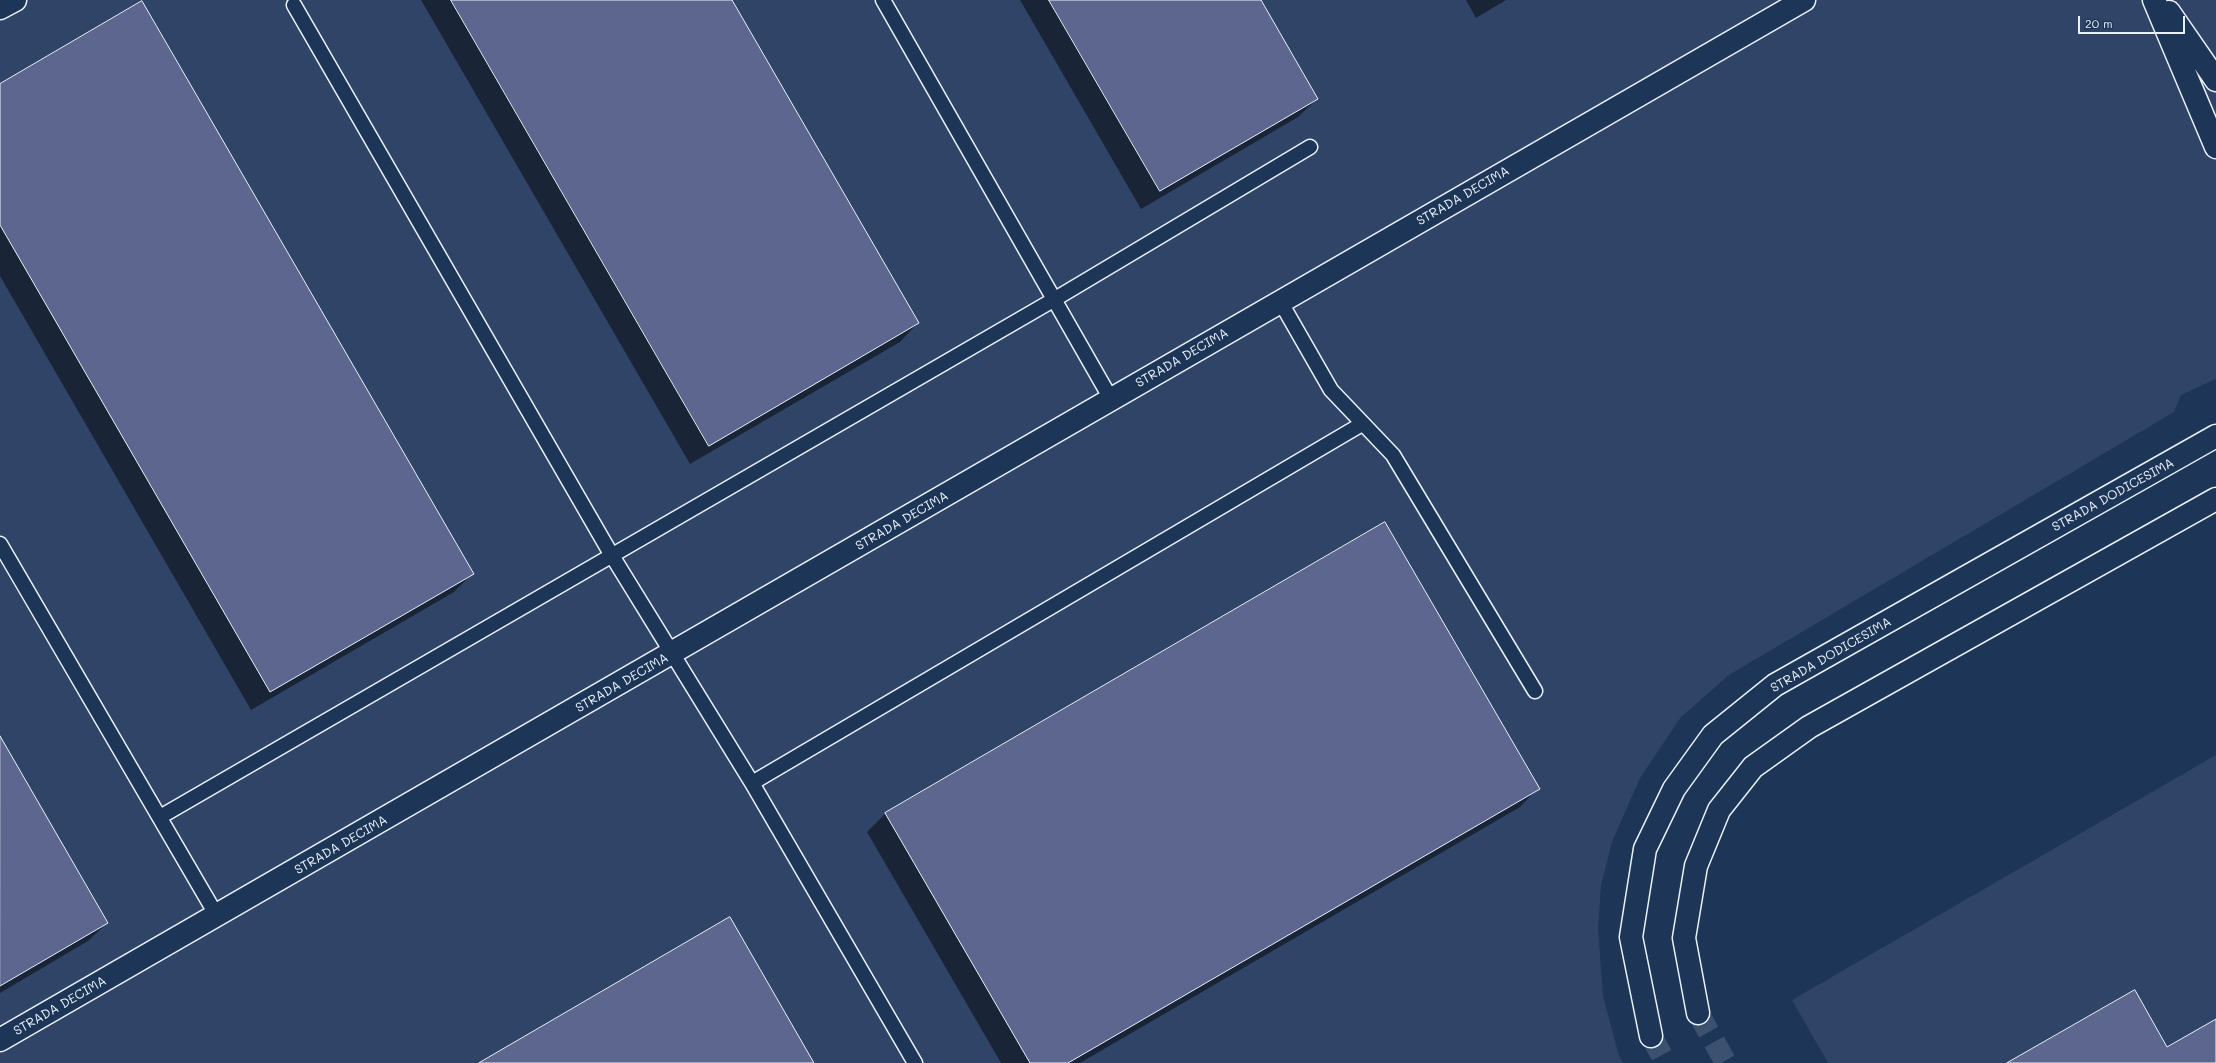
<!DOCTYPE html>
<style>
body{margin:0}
#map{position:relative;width:2216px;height:1063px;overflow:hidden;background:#1d3557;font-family:Mali,sans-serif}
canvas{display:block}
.scale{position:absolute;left:2078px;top:16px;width:107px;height:18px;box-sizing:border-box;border:2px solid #e8f1f8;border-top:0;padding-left:5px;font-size:12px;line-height:14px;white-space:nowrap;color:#e8f1f8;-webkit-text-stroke:3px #1d3557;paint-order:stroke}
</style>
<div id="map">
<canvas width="2216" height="1063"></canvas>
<div class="scale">20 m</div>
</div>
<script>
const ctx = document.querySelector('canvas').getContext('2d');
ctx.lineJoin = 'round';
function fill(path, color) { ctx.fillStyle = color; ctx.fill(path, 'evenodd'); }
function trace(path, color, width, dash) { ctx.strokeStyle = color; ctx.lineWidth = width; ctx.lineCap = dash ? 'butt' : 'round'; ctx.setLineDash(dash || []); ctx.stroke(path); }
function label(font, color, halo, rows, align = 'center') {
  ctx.font = font + ' Mali,sans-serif'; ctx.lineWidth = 3.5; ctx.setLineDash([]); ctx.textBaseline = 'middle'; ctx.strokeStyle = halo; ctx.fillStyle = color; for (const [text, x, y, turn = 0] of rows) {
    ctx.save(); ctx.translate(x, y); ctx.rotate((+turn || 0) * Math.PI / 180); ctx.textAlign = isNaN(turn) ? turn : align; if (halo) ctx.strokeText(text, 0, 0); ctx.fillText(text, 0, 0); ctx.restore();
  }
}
const built = new Path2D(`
 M0 0H2216V379L2181 395 2174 412 1729 675 1681 717 1640 778 1612 842 1601 886 1598 928 1603 996 1619 1056 1623 1063H0Z
 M2216 755V1063H1828L1792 1000Z`);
const shadow = new Path2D(`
 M421 0H731L918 323 900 342 690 464Z
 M1020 0H1260L1317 99 1298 117 1141 209Z
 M1466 0H1506L1476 18Z
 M0 85 473 573 454 592 251 710 0 276Z
 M0 738 107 923 88 941 0 993Z
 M1538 788 1520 807 1080 1063H1001L867 832 886 813Z`);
const building = new Path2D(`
 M451 0H732L919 323 709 446Z
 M1049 0H1261L1318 99 1160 191Z
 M142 1 474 574 270 692 0 225V84Z
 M1385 522 1540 789 1068 1063H1030L885 813Z
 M0 736 108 923 0 986Z
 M730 917 814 1063H479Z
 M2135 990 2167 1047 2216 1019V1063H2007Z`);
const minorTunnel = new Path2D(`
 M1698 1013 1726 1063
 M1651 1036 1666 1063`);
const service = new Path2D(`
 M883 0 1111 399
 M294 5 611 554 752 783
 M1280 301 1331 390 1393 455 1535 691
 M0 544 217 916
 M160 817 1055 299 1310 147
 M915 1063 752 783 1362 424`);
const minor = new Path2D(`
 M2154 0 2216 147
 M0 8 15 0
 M2169 12 2216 80
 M1698 1013 1684 938 1696 866 1719 810 1753 767 1809 727 2216 499
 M1651 1036 1631 937 1645 849 1674 789 1713 735 1775 685 2216 436
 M0 1040 1804 0`);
const streetNames = [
 ["STRADA DECIMA",1463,196,-30],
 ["STRADA DECIMA",1182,358,-30],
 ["STRADA DODICESIMA",2113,495,-29],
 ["STRADA DECIMA",902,521,-30],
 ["STRADA DODICESIMA",1831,655,-30],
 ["STRADA DECIMA",622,683,-30],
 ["STRADA DECIMA",341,845,-30],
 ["STRADA DECIMA",60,1006,-30]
];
fill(built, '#304468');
fill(shadow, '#0007');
fill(building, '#5c668e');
trace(building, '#e8f1f8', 1);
trace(minorTunnel, '#3b516f', 22, [22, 11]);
trace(service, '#e8f1f8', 17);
trace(minor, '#e8f1f8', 25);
trace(service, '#1d3557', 14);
trace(minor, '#1d3557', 22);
label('13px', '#e8f1f8', '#1d3557', streetNames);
</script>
